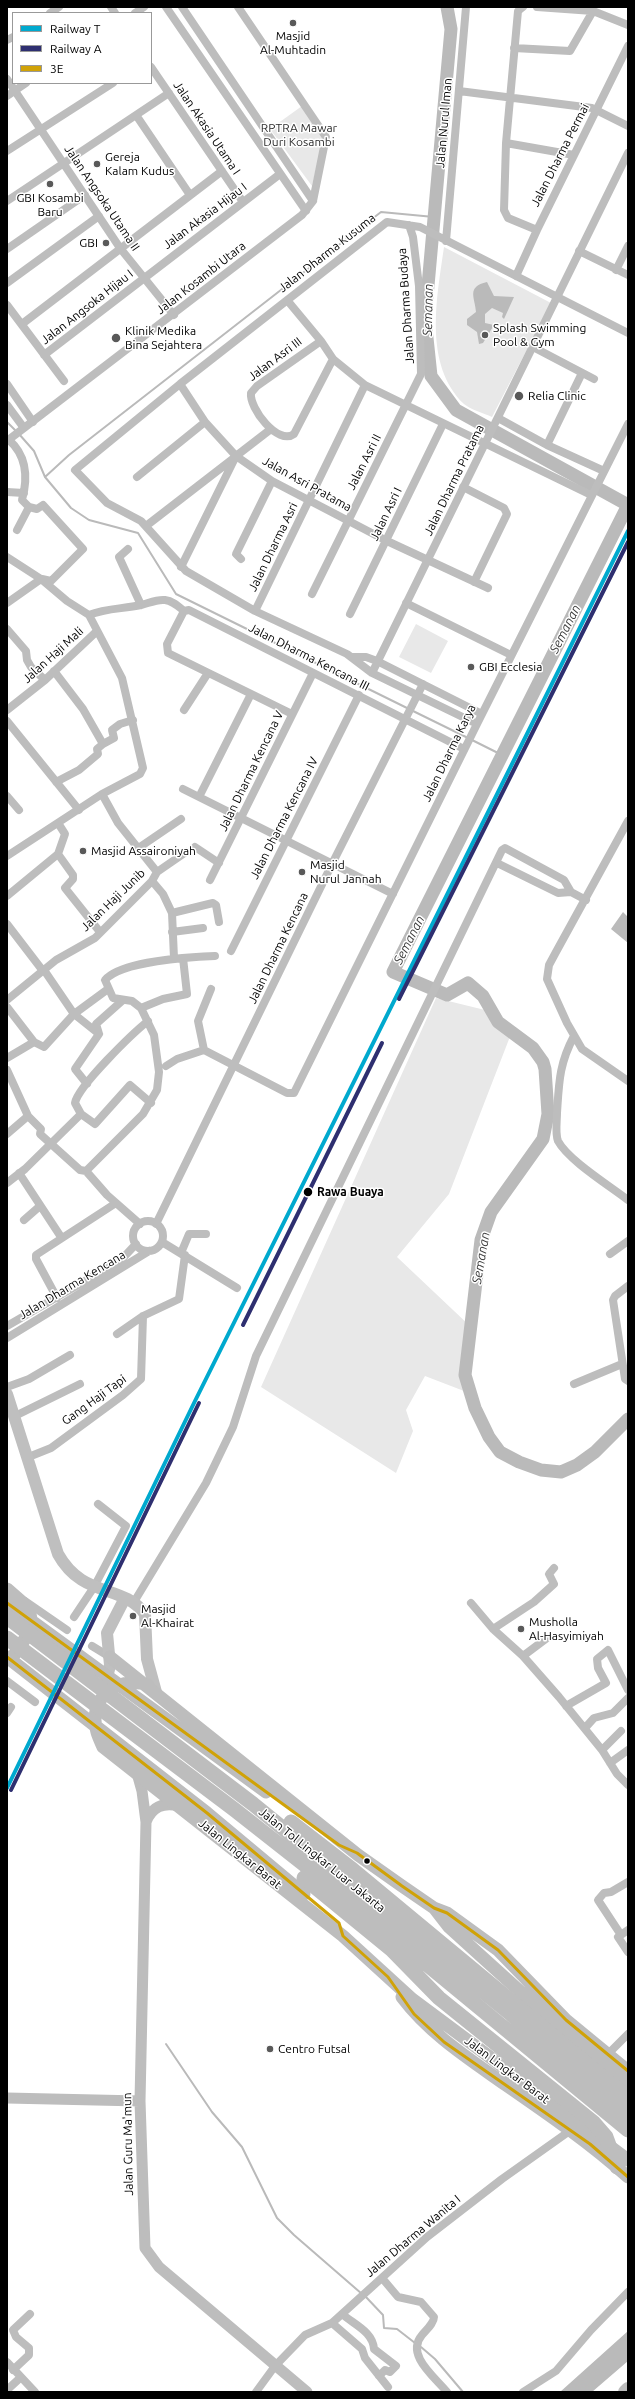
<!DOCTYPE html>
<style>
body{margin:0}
#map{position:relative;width:635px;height:2399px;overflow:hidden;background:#fff;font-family:Ubuntu,sans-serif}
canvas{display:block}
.frame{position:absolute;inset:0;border:8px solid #000;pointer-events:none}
.legend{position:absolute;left:12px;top:12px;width:140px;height:72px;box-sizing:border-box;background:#fff;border:1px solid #999;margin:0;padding:5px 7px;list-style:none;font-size:12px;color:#000}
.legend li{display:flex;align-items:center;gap:8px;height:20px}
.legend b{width:20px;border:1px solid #999}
</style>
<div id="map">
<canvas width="635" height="2399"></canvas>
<div class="frame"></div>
<ul class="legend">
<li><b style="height:5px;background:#00a9ce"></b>Railway T</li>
<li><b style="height:5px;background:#2e2f70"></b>Railway A</li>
<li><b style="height:5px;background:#d0a207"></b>3E</li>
</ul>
</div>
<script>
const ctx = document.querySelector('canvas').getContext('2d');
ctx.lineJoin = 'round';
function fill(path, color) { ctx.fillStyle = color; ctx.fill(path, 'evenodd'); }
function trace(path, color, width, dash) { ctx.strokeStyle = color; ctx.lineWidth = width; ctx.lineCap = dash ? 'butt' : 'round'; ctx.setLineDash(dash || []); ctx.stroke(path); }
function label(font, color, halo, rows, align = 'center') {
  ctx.font = font + ' Ubuntu,sans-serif'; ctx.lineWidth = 3; ctx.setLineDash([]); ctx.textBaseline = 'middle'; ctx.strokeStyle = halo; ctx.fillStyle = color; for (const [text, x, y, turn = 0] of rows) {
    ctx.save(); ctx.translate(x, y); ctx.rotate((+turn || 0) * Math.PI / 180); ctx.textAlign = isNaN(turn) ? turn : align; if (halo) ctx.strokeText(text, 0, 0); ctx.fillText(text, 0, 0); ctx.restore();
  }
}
const green = new Path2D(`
 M302 106 323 137 312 186 270 129Z
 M444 247 551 303 492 417C484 413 471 410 464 404 423 364 437 297 444 247Z
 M416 624 448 641 431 673 399 657Z
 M436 998 485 1010 511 1034 449 1194 397 1257 471 1327 464 1391 425 1376 406 1410 413 1431 396 1473 261 1387Z`);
const water = new Path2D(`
 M487 282 494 296 514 297 504 319 502 317 503 313 492 308 485 314V323L494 325 483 343 479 344 477 332 467 325V319L476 312C475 297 466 287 487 282Z
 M623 912 628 917V943L611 929Z
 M628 2331V2361L592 2392H560Z`);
const stream = new Path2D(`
 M7 422 16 431
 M19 434 34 451 45 477 71 508 89 520 138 533 176 594 407 708
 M45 477 69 455 381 212 434 217
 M411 710 468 738
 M472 740 502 755
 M166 2044 212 2112 242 2147 277 2218 294 2235 362 2294
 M365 2296 383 2315 384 2328 397 2329 415 2343
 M421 2347 435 2359 463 2392`);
const river = new Path2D(`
 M447 7 451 29 425 319 431 376 456 410 628 505 393 972 447 995 468 983 483 996 498 1022 533 1048 543 1062 545 1069 548 1114 543 1139 491 1212 481 1240 465 1375 475 1408 489 1437 500 1452 519 1462 541 1470 561 1472 577 1465 595 1452 628 1419`);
const minor = new Path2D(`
 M111 7 115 13
 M166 7 306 211
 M182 7 313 201
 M523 7 518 11 506 143 504 210 508 218 537 230
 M537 7 593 11 628 25
 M50 13 59 7
 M135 13 144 7
 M7 40 13 37
 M514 48 570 51 593 11
 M151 67 243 202
 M7 79 120 248 174 315
 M459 91 592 108 628 126
 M7 96 26 83
 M136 115 190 195
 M506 143 574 155
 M7 151 113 83
 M7 201 169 93
 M446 241 466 7
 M7 249 85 195
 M579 251 628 275
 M616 270 628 246
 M516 276 537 230 628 46
 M7 283 99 216
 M287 300 321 341 333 359 365 385 591 495
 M7 305 64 381
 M22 324 222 171
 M321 341 257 386 251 393C249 408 278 446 294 434L333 359
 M533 347 594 379
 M44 355 280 174
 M7 384 33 422
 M180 384 205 422 236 456 272 481 387 541 488 588
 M7 405 24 428
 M498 418 547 445 604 471
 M9 440C27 456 28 478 22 500L29 507 17 530
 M7 441 302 215 313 201 326 137 238 7
 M547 445 582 373
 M137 477 205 422
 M463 487 504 508 507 514 474 582
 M7 492 24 493
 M29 507 37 509 43 505 83 549 51 581 42 579
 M146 526 234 458
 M128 549 119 557 141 605
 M7 557 41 579 67 601 89 615 122 678 143 768 140 774 102 794 7 856
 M241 559 236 554 272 481
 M181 567 236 456 271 429
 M312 594 421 374 419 286 413 237 409 225
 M7 603 41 579
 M406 603 511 655
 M255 611 365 385
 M350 614 443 424
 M89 615C106 608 123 609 141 605 149 603 157 599 165 600 173 601 178 606 184 611
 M7 629 26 651 27 660 31 667 45 680
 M352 657H366L377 661 482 714
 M54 671 83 709 103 744 97 749 98 754 79 770 56 782
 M372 673 628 153
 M7 710 45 680 96 632
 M184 710 208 673
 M292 714 168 653 167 644 184 611 189 610 464 749
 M7 721 79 810
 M477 724 372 673 347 654 255 611 186 571 141 521 107 503 75 470 180 384 387 222 420 227 628 333
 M103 744 114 738 112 730 120 724 133 720
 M183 789 393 894
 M7 796 19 810
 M199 797 251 694
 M628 821 556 952 549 965 547 979 567 1023 582 1049 628 1081
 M195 847 219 863
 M137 849 181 819
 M58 854 73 875V879L65 888 100 932
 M497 863 558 893 571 892
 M157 872 186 852
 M210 880 313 673
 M152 881 163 894 172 913
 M7 896 58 854 65 834 58 823
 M7 924 43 971
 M172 932 203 928
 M231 951 359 695
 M174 958 172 913 213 903 216 905 219 922
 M44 970 74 1014 99 1034
 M211 989 198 1021 204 1050 287 1093H294L477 724 628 424
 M7 1000 56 960 95 938 152 881 157 872 118 823 102 794
 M7 1007 34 1042 7 1058
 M141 1008 163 999 187 994 183 958
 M148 1021C133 1033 78 1086 75 1103L81 1114 95 1124 130 1085 151 1103
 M574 1036C559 1064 559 1083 557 1113 557 1121 555 1133 558 1141 568 1160 610 1186 628 1200
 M34 1042 44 1047 74 1014 108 989
 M166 1066 177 1059 204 1050
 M7 1070 28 1116 7 1134
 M87 1084 75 1069 99 1034 96 1024 123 1000
 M28 1116 41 1129 40 1134 80 1170 86 1171 107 1195 140 1224
 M86 1171 143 1114 157 1090 159 1072 154 1035 141 1008 132 1001 113 998 105 980C121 961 191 957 215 956
 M19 1173 61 1237
 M7 1183 25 1169 81 1114
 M24 1220 40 1206
 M133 1236a15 15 0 1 1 30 0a15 15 0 1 1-30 0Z
 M156 1224 332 864 423 684
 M162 1242 237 1288
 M181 1253 189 1234H206
 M610 1254 628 1241
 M628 1286 615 1296 613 1300 625 1379 628 1381
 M57 1298 36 1259V1255L116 1203
 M7 1326 121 1260 136 1244
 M117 1334 143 1316 179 1299 185 1255
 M7 1338 149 1251
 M574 1384 622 1364
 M7 1387 29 1379 70 1355
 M15 1416 80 1384
 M26 1458 51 1448 123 1395 141 1379 143 1316
 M25 1601 67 1630
 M134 1602 206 1483 233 1427 256 1356 502 850 505 848 564 880 571 892 586 900
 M471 1603 493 1629 523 1656 559 1697 602 1750 617 1774 628 1785
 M74 1617 94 1587 126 1526 98 1504
 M493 1629 534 1602 554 1584 549 1574 554 1568
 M92 1646 110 1657
 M523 1656 547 1638
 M7 1681 35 1702
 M566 1706 606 1683 598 1668 597 1659 608 1650 628 1690
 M7 1713 11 1707
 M585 1728 594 1718 613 1713 628 1698
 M602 1750 621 1731
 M610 1763 628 1750
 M628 1930 618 1937 628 1952
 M621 1935 598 1900 604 1893 611 1892 628 1882
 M607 2055 628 2034
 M382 2278 398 2297 421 2302 434 2317C434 2323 427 2329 422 2335 405 2355 435 2377 447 2392
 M342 2314C355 2325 373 2332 374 2349L396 2366 390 2372 385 2370 379 2376
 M332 2323 362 2349 365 2358 388 2387
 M7 2362 35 2392
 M13 2370 29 2355V2348L16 2337 13 2330 30 2314
 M7 2390 20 2378
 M256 2392 275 2366 305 2335 332 2323 427 2237 502 2179 571 2130
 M523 2392 556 2371 591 2330 628 2292`);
const tertiary = new Path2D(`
 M137 1773 142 1791 146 1822 140 2101 145 2248 159 2267 307 2392
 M146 1822C152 1807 163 1802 179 1806
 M7 2098 140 2101`);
const secondary = new Path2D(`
 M7 1394 58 1554C83 1599 122 1583 145 1614L147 1659 156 1692
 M105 1686 110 1665 107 1633 125 1598`);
const primary = new Path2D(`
 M7 1589 23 1603 30 1614 32 1624 31 1630 14 1655
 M7 1603 266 1792
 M7 1657 207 1813 304 1894
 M110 1657 358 1855 402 1886 434 1908 447 1913 498 1950 566 2020 628 2071
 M148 1685C123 1677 95 1691 95 1720 95 1730 99 1738 103 1747L343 1936 412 1999 628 2160
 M435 1909 449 1927 577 2043 628 2083
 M402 1997C430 2034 468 2058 506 2085 548 2114 590 2143 628 2177`);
const trunk = new Path2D(`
 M625 2392 628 2389`);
const motorway = new Path2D(`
 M7 1617 253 1804 511 2014 628 2114
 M7 1638 235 1810 333 1887 628 2130
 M291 1822 353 1870 628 2098
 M304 1878 392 1950 439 1998 593 2122 606 2137 617 2167`);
const bus1 = new Path2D(`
 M7 1603 339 1845 357 1853 402 1886 434 1908 447 1913 498 1950 566 2020 628 2071
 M7 1657 207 1813 339 1923 343 1936 388 1977 414 2014 444 2042 590 2144 628 2177`);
const rail1 = new Path2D(`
 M7 1788 195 1401 628 531`);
const rail2 = new Path2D(`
 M399 999 628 542
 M243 1325 382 1043
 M11 1790 199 1403`);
const markers = [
 [293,23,4,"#595959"],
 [97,164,4,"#595959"],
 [50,184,4,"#595959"],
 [106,243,4,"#595959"],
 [485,335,4,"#595959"],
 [116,338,5,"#595959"],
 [519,396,5,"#595959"],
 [471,667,4,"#595959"],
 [83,851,4,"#595959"],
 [302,872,4,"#595959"],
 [308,1192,5,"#000"],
 [133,1616,4,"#595959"],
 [521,1629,4,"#595959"],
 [367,1861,3.5,"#000"],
 [270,2049,4,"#595959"]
];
const poiNames = [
 ["Masjid",293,36,"center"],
 ["Al-Muhtadin",293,50,"center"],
 ["Gereja",105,157],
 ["Kalam Kudus",105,171],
 ["GBI Kosambi",50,198,"center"],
 ["Baru",50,212,"center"],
 ["GBI",98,243,"right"],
 ["Splash Swimming",493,328],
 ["Pool & Gym",493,342],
 ["Klinik Medika",125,331],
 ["Bina Sejahtera",125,345],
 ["Relia Clinic",528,396],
 ["GBI Ecclesia",479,667],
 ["Masjid Assaironiyah",91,851],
 ["Masjid",310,865],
 ["Nurul Jannah",310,879],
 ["Masjid",141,1609],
 ["Al-Khairat",141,1623],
 ["Musholla",529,1622],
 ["Al-Hasyimiyah",529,1636],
 ["Centro Futsal",278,2049]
];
const streetNames = [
 ["Jalan Nurul Iman",444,123,-85],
 ["Jalan Akasia Utama I",207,128,56],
 ["Jalan Dharma Permai",560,155,-63],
 ["Jalan Angsoka Utama II",102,198,56],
 ["Jalan Akasia Hijau I",205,216,-37],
 ["Jalan Dharma Kusuma",327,253,-38],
 ["Jalan Kosambi Utara",201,278,-38],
 ["Jalan Dharma Budaya",406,306,-94],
 ["Jalan Angsoka Hijau I",87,307,-38],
 ["Jalan Asri III",275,359,-37],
 ["Jalan Asri II",364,462,-63],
 ["Jalan Dharma Pratama",454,480,-64],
 ["Jalan Asri Pratama",307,484,29],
 ["Jalan Asri I",386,514,-64],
 ["Jalan Dharma Asri",273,547,-64],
 ["Jalan Haji Mali",53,655,-42],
 ["Jalan Dharma Kencana III",309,657,27],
 ["Jalan Dharma Karya",449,753,-64],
 ["Jalan Dharma Kencana V",251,771,-64],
 ["Jalan Dharma Kencana IV",284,818,-63],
 ["Jalan Haji Junib",113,900,-44],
 ["Jalan Dharma Kencana",278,948,-64],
 ["Jalan Dharma Kencana",72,1285,-31],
 ["Gang Haji Tapi",94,1400,-36],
 ["Jalan Lingkar Barat",240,1854,39],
 ["Jalan Tol Lingkar Luar Jakarta",322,1860,39],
 ["Jalan Lingkar Barat",507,2070,37],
 ["Jalan Guru Ma'mun",128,2144,-91],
 ["Jalan Dharma Wanita I",413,2236,-40]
];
const parkNames = [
 ["RPTRA Mawar",299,128],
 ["Duri Kosambi",299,142]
];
const stopNames = [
 ["Rawa Buaya",317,1192]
];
const waterNames = [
 ["Semanan",428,310,-89],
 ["Semanan",565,629,-63],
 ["Semanan",409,940,-63],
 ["Semanan",481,1258,-80]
];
fill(green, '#e8e8e8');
fill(water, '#bababa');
trace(stream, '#bababa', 2);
trace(river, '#bababa', 13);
trace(minor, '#bdbdbd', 8);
trace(tertiary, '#bdbdbd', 11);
trace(secondary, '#bfbfbf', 12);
trace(primary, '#bdbdbd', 13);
trace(trunk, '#bdbdbd', 14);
trace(motorway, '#bdbdbd', 15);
trace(bus1, '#d0a207', 3);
trace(rail1, '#00a9ce', 4);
trace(rail2, '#2e2f70', 4);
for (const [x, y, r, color] of markers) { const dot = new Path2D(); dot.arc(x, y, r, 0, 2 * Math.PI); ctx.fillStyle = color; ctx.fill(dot); trace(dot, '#fff', 1.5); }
label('12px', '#000', '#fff', poiNames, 'left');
label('12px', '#000', '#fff', streetNames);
label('12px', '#2c2c2c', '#fff', parkNames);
label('bold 12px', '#000', '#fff', stopNames, 'left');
label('italic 13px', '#3d3d3d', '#fff', waterNames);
</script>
